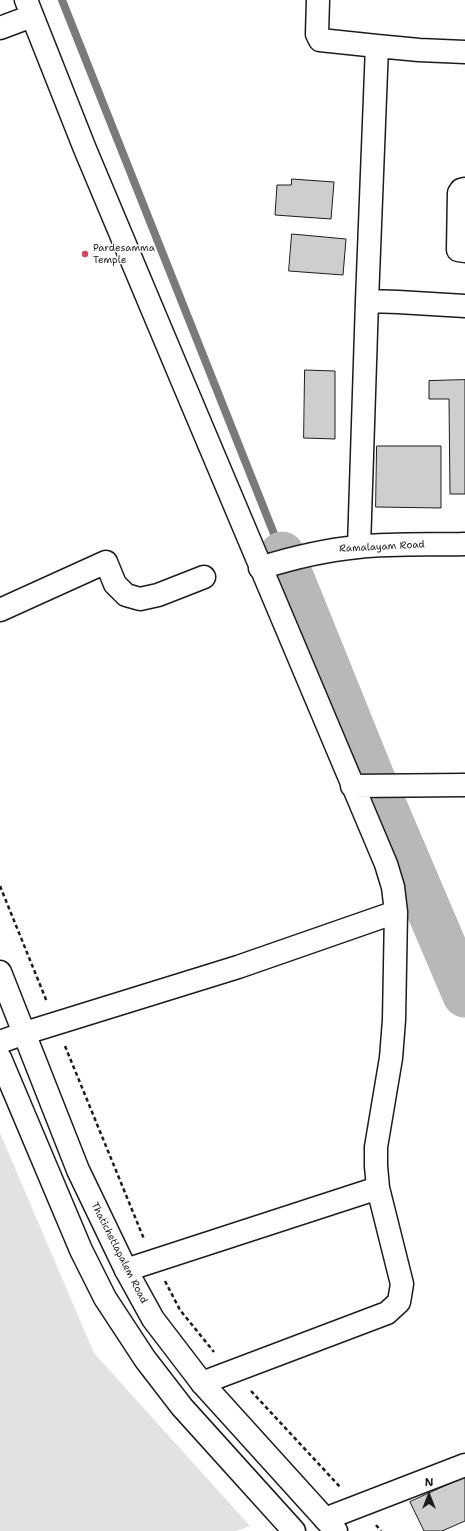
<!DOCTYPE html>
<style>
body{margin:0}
#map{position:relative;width:465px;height:1531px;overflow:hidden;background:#fff;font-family:"Shantell Sans",sans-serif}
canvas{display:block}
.north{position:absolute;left:409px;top:1475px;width:40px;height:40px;-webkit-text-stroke:3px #fff;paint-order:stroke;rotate:0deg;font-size:11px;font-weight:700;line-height:16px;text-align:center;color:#1c1c1c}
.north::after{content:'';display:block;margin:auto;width:14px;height:18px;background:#1c1c1c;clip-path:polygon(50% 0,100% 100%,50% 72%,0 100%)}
</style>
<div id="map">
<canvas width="465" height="1531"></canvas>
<div class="north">N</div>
</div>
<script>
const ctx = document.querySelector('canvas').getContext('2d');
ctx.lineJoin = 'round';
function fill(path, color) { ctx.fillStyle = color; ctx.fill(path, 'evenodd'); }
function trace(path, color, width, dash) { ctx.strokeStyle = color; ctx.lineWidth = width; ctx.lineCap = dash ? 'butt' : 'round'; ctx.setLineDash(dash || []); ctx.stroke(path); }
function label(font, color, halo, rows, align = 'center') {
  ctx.font = font + ' "Shantell Sans",sans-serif'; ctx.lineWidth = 3; ctx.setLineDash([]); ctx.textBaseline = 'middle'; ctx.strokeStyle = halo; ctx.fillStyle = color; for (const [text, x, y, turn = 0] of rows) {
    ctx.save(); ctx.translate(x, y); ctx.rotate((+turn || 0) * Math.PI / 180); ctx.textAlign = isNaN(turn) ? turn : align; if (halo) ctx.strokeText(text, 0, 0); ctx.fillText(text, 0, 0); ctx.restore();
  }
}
const green = new Path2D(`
 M0 1133 94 1353 250 1526 236 1531H0Z`);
const stream = new Path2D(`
 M62 0 282 554`);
const river = new Path2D(`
 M282 554 372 777 465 995`);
const building = new Path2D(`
 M292 179 334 182 331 219 275 215 277 185H291Z
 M292 234 346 239 343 275 289 271Z
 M305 370 335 371V439L304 438Z
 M465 380V494H450L449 399H429V381Z
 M377 446H441V508L376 507Z
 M465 1477V1521L442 1531H424L410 1502Z`);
const path = new Path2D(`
 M0 886 47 1002
 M65 1046 144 1239
 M165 1281 180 1310 214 1352
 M251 1391 341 1488
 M376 1525 381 1531`);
const minor = new Path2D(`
 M26 0 85 149 182 380 386 864 393 887 396 912 394 1020 391 1058 376 1147V1166L378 1188 402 1284 399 1302 387 1313 202 1383
 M318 0 317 34 320 40 377 46 367 301
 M0 28 32 16
 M377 46 419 50 465 52
 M465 189 461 190 459 193 458 250 465 251
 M359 547 367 301 398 302 465 306
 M260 568C292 558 325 550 358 547 394 543 430 545 465 544
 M0 610 106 562 115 584 126 595 140 599 158 595 204 577
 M352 786 465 785
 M0 1042 25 1033 238 967 396 912
 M126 1270 378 1188
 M325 1519 465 1465`);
const major = new Path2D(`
 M0 972 78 1170 126 1270 153 1319 202 1383 336 1531
 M0 1058 81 1250 105 1298 145 1359 182 1407 294 1531`);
const markers = [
 [85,254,4,"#d1495b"]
];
const poiNames = [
 ["Pardesamma",93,248],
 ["Temple",93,260]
];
const streetNames = [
 ["Ramalayam Road",382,547,-3],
 ["Thatichetlapalem Road",119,1253,63]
];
fill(green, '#e2e2e2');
trace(stream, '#7a7a7a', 8);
trace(river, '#b8b8b8', 45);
fill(building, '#cecece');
trace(building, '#1c1c1c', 1);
trace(minor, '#1c1c1c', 25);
trace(major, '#1c1c1c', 25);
trace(path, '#1c1c1c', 2.5, [4, 3]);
trace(minor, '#fff', 22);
trace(major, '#fff', 22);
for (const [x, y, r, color] of markers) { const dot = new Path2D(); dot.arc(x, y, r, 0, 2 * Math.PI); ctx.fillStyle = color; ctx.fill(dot); trace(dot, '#fff', 1.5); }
label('10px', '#1c1c1c', '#fff', poiNames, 'left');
label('10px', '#1c1c1c', '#fff', streetNames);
</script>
